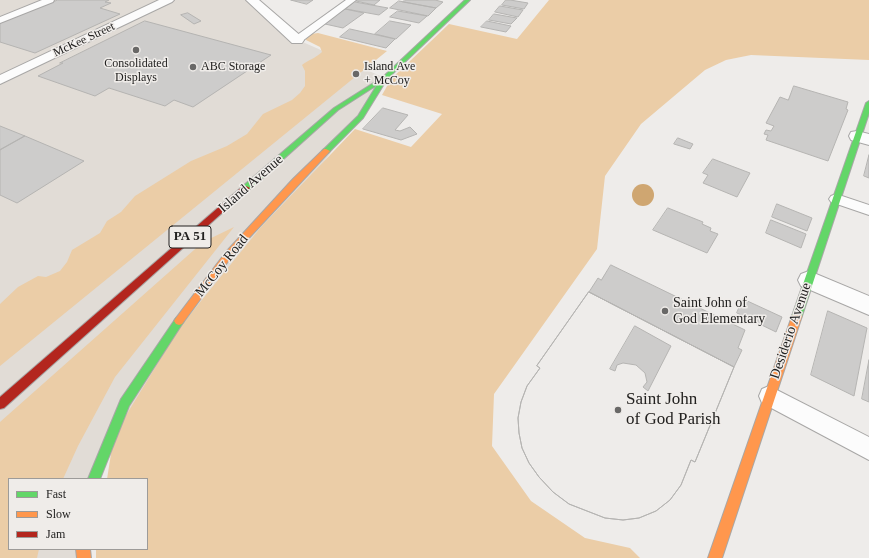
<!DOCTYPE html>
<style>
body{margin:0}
#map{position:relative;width:869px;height:558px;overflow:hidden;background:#eeecea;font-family:Georgia,serif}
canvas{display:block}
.legend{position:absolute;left:8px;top:478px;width:140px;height:72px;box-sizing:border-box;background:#efece9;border:1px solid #9d9b99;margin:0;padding:5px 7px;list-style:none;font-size:12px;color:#222120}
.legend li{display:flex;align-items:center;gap:8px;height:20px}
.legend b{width:20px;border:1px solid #9d9b99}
</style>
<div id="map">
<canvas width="869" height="558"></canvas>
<ul class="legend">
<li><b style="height:5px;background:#63d668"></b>Fast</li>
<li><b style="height:5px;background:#ff974d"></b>Slow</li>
<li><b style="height:5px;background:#b3261e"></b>Jam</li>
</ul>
</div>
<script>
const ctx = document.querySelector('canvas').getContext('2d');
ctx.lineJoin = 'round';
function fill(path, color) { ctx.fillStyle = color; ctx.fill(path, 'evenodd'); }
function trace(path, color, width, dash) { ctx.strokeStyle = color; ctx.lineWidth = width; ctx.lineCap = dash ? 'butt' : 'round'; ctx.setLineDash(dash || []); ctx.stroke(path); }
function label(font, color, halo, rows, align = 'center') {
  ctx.font = font + ' Georgia,serif'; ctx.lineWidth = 3; ctx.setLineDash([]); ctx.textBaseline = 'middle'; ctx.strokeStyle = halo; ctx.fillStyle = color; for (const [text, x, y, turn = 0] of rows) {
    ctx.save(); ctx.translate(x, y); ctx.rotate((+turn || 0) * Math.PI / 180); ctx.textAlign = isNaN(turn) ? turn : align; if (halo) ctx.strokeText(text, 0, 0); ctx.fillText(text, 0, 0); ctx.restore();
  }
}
const built = new Path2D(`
 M0 0H252L298 40 385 78 94 479H9V549H83L84 558H0Z`);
const green = new Path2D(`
 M549 0H869V60L751 55 726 60 705 70 641 124 605 176 597 249 494 394 492 446 531 501 585 538 630 548 640 558H96V549H147V479H107L114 435 180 327 261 227 355 129 411 147 442 114 382 95 391 79 449 24 517 39Z
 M318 33 387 51 0 366V304L18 287 38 276 46 277 60 271 67 262 72 250 100 233 107 221 121 212 135 196 191 161 227 146 247 134 263 114 292 100 300 93 305 86V71L302 65C308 60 316 58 322 52L320 47 306 40V36L311 34Z
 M234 227 115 377 78 446 63 479H9V549H39L37 558H0V422L203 242Z`);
const water = new Path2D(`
 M632 195a11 11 0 1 1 22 0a11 11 0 1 1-22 0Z`);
const building = new Path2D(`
 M58 0H109L105 2 111 3 100 8 120 14 35 53 0 42V23Z
 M291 0H313L307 4Z
 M357 0H380L374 5 356 1Z
 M405 0H435L443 2 436 8 403 2Z
 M506 0H510L528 3 524 9 502 5Z
 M399 1 436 8 428 16 390 8Z
 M355 2 388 8 379 15 346 9Z
 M500 6 523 10 518 17 495 12Z
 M345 9 364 13 343 28 325 24Z
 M398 11 427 16 419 23 390 17Z
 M188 13 201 21 194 24 181 15Z
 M494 14 517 18 511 24 489 20Z
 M145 21 271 55 193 107 174 100 165 106 109 88 95 96 38 76 63 63H60Z
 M390 21 411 25 396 39 375 34Z
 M487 21 511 26 506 32 481 27Z
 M350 29 395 39 386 48 340 37Z
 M794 86 848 102 846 109 848 110 828 161 766 140 768 135 764 134 766 130 771 131 774 126 766 123 780 97 788 100Z
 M383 108 408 115 395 130 400 131 410 127 417 134 401 140 363 129Z
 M0 126 25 136 0 150Z
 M25 136 84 161 17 203 0 195V150Z
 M678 138 693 144 690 149 674 144Z
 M869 155V178L864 176Z
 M713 159 750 173 737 197 703 183 708 175 703 173Z
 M777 204 812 218 807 231 772 217Z
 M668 208 703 222 702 224 711 228 710 231 718 234 707 253 653 230Z
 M771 220 806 234 801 248 766 233Z
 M611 265 745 330 738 348 742 350 734 367 589 292 598 278 601 280Z
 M589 292 734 367 695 462 691 460 681 485 670 500 656 511 639 518 623 520 605 518 569 504 553 492 539 477 529 463 522 448 519 433 518 418 521 402 527 386 540 368 537 366ZM635 326 671 346 648 391 643 387 647 382 645 373 636 365 623 363 617 365 615 371 610 369Z
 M589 292 734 367 695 462 691 460 681 485 670 500 656 511 639 518 623 520 605 518 569 504 553 492 539 477 529 463 522 448 519 433 518 418 521 402 527 386 540 368 537 366Z
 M743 299 782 317 776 332 737 313Z
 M828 311 867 328 854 396 811 375Z
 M869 360V402L862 399Z`);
const lane = new Path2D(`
 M42 0H54L53 2 0 23V17Z
 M346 0H356L301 42H293L292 40 293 38Z
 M836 194 869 205V215L831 202 829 199 831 196Z
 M769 386 869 437V460L762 403 759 396 762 389Z`);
const street = new Path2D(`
 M159 0H174L172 2 0 84V75Z
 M246 0H259L302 37 304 40 302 43H292Z
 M857 131 869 134V145L851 140 849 136 851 132Z
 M809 271 869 296V315L801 286 798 280 801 274Z`);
const fast = new Path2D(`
 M465 0H470L387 79 363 118 328 153H326L322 151 358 116 377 85 338 110 249 190H243V186L334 108 383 77Z
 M869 101V113L802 316 800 319 797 320 794 319 792 316 866 103Z
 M179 317 182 318 184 321 129 406 100 479H88L121 399 176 318Z`);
const slow = new Path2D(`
 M324 149H326L330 151 232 256 182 324 179 325 176 324 174 321 176 318 226 252 293 179Z
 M797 312 800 313 802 316 722 558H708L792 316 794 313Z
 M76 549H90L91 558H77Z`);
const jam = new Path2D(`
 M243 186H246L250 188 4 408 0 409V397Z`);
const markers = [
 [136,50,4,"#696867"],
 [193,67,4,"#696867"],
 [356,74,4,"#696867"],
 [665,311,4,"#696867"],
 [618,410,4,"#696867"]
];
const farStreetnames = [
 ["McKee Street",84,40,-25]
];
const farPoinames = [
 ["Consolidated",136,64,"center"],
 ["Displays",136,78,"center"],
 ["ABC Storage",201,67],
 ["Island Ave",364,67],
 ["+ McCoy",364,81]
];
const shields = [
 [190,237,42]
];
const shieldNames = [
 ["PA 51",190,237]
];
const streetNames = [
 ["Island Avenue",251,184,-41],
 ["McCoy Road",222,266,-51],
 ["Desiderio Avenue",791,331,-71]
];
const poiNames = [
 ["Saint John of",673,303],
 ["God Elementary",673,319]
];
const nearPoinames = [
 ["Saint John",626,400],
 ["of God Parish",626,420]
];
fill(built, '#e1dcd6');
fill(green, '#ebcda7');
fill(water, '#cfa671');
fill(building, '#cdcccb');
trace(building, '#b5b4b2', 1);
trace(lane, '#a8a7a6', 2);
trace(street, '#a8a7a6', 2);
trace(fast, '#a8a7a6', 2);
trace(slow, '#a8a7a6', 2);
trace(jam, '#a8a7a6', 2);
fill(lane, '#fcfcfc');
fill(street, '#fcfcfc');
fill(fast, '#63d668');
fill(slow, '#ff974d');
fill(jam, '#b3261e');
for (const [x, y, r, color] of markers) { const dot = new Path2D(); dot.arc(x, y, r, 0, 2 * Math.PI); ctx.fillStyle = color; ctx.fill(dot); trace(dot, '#efece9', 1.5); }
label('12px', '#222120', '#efece9', farStreetnames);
label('12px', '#222120', '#efece9', farPoinames, 'left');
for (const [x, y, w] of shields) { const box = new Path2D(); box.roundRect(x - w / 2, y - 11, w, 22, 3); ctx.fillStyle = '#efece9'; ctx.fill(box); trace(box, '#222120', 1); }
label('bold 13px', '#222120', null, shieldNames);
label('14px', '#222120', '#efece9', streetNames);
label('14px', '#222120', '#efece9', poiNames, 'left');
label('17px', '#222120', '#efece9', nearPoinames, 'left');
</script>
